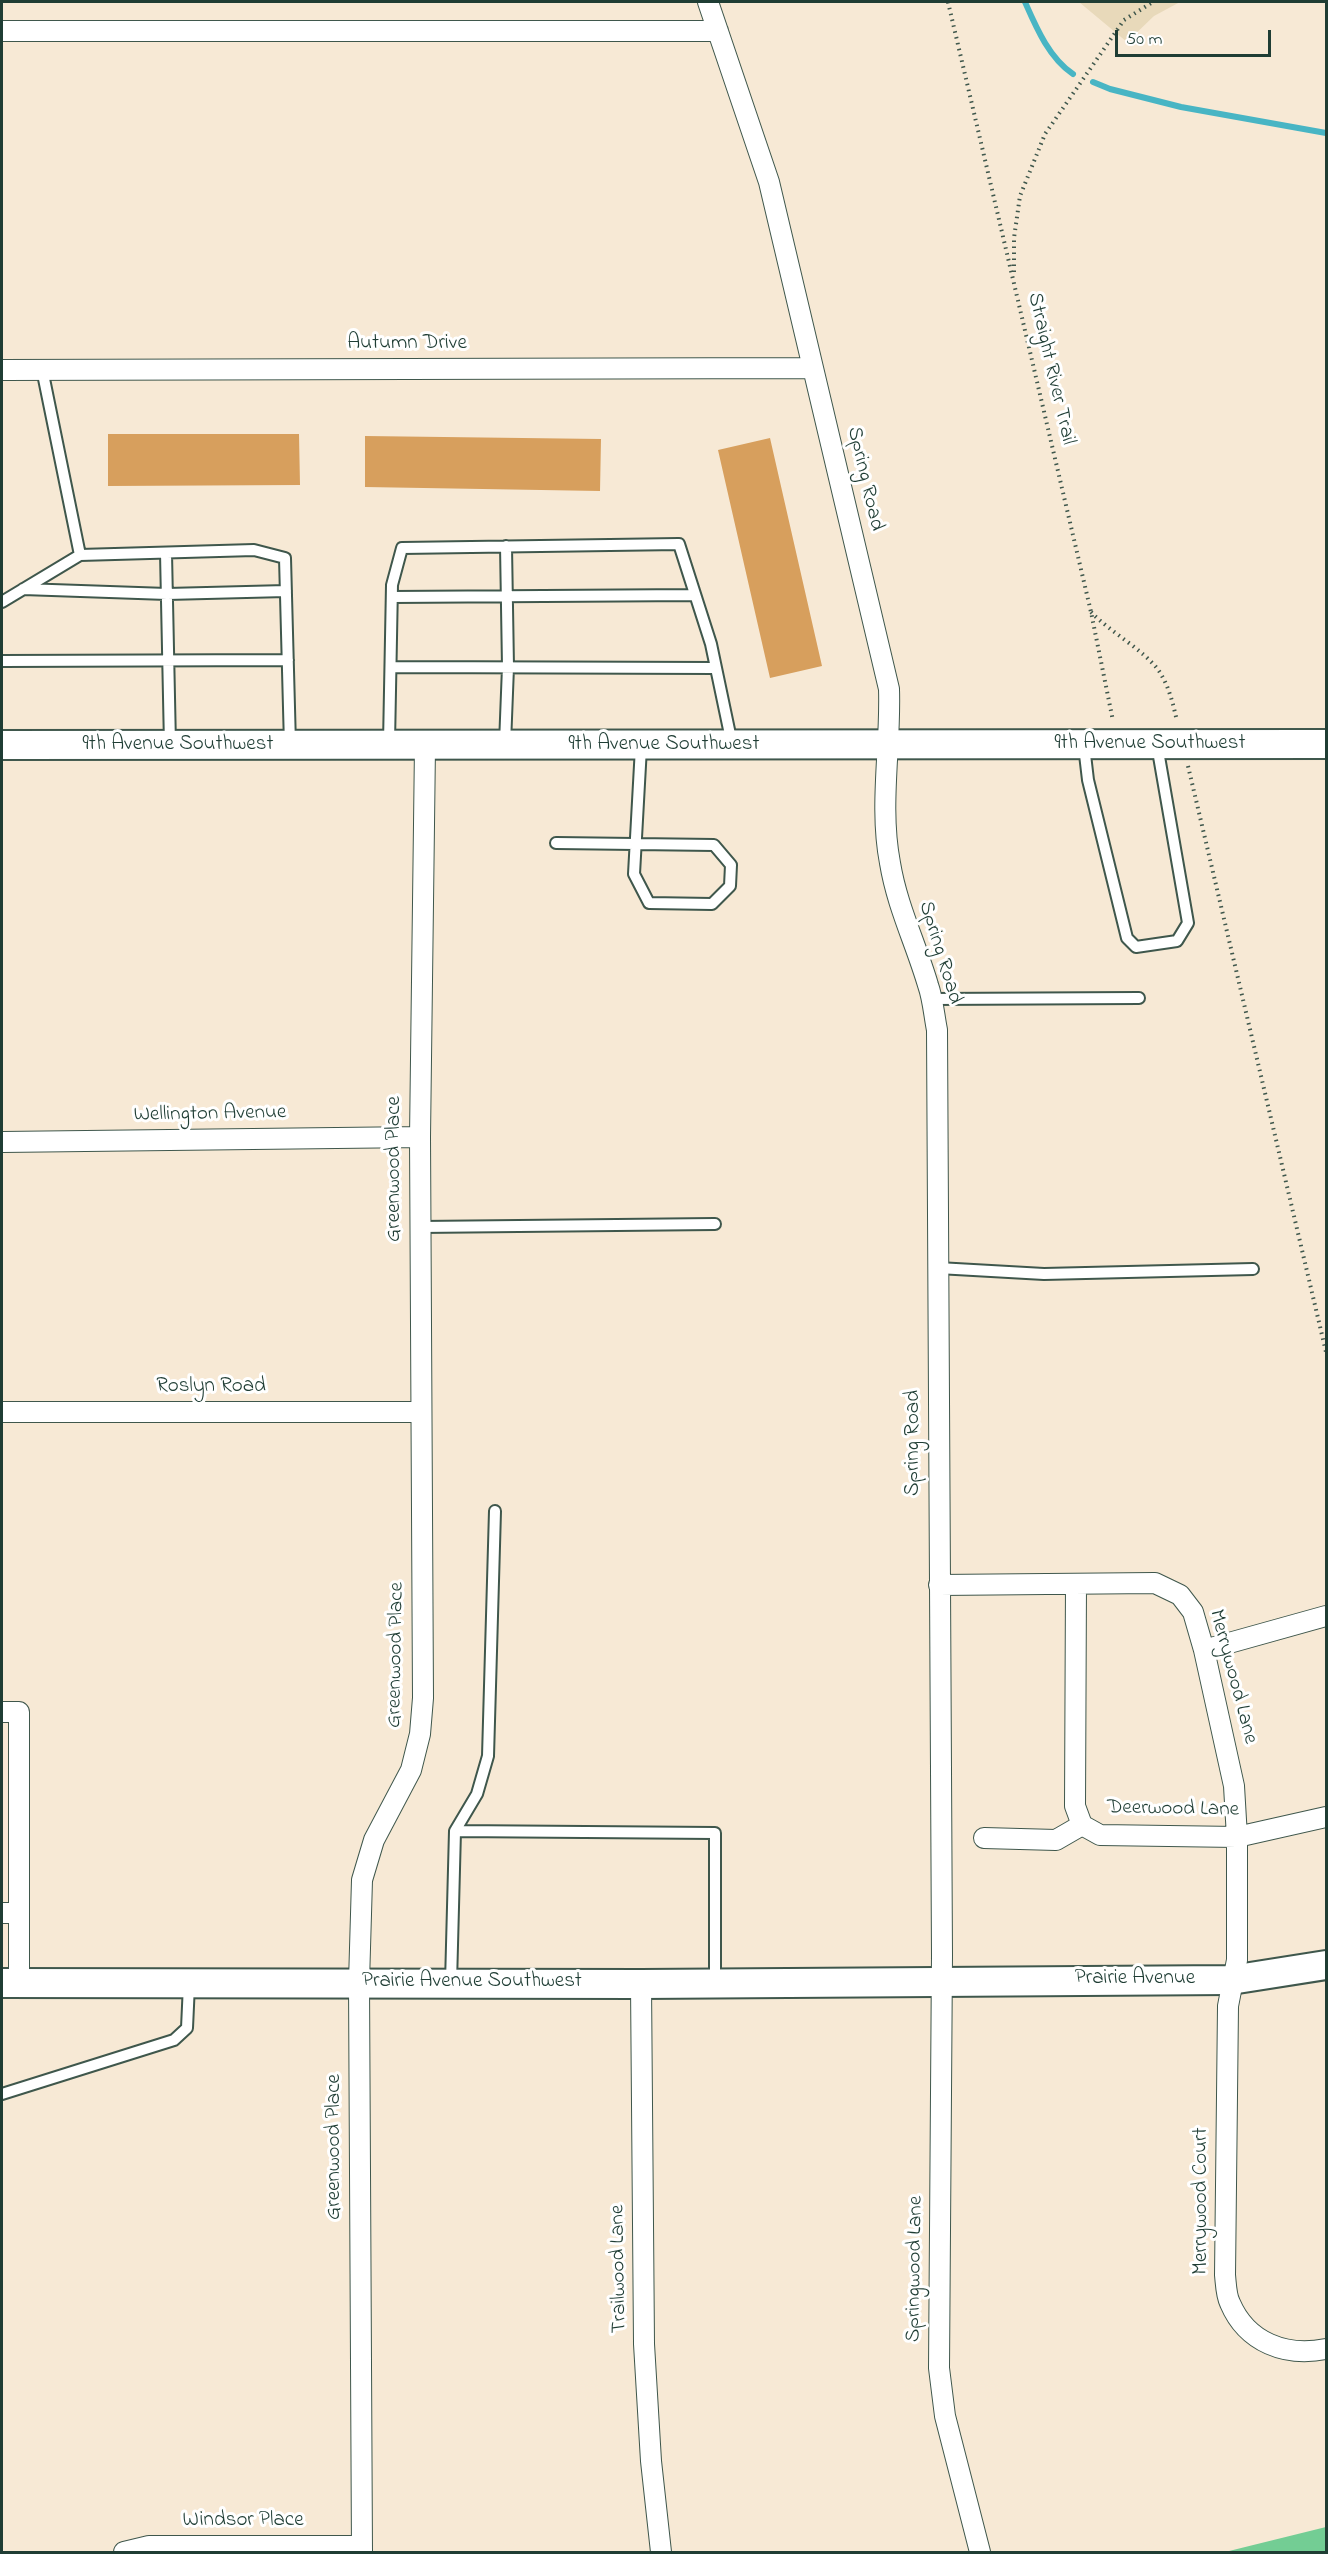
<!DOCTYPE html>
<style>
body{margin:0}
#map{position:relative;width:1328px;height:2554px;overflow:hidden;background:#f7e9d5;font-family:"Indie Flower",sans-serif}
canvas{display:block}
.frame{position:absolute;inset:0;border:3px solid #1f3d34;pointer-events:none}
.scale{position:absolute;left:1115px;top:30px;width:156px;height:27px;box-sizing:border-box;border:3px solid #1f3d34;border-top:0;padding-left:8px;font-size:18px;line-height:21px;white-space:nowrap;color:#1f3d34;-webkit-text-stroke:4px #fff;paint-order:stroke}
</style>
<div id="map">
<canvas width="1328" height="2554"></canvas>
<div class="frame"></div>
<div class="scale">50 m</div>
</div>
<script>
const ctx = document.querySelector('canvas').getContext('2d');
ctx.lineJoin = 'round';
function fill(path, color) { ctx.fillStyle = color; ctx.fill(path, 'evenodd'); }
function trace(path, color, width, dash) { ctx.strokeStyle = color; ctx.lineWidth = width; ctx.lineCap = dash ? 'butt' : 'round'; ctx.setLineDash(dash || []); ctx.stroke(path); }
function label(font, color, halo, rows, align = 'center') {
  ctx.font = font + ' "Indie Flower",sans-serif'; ctx.lineWidth = 6; ctx.setLineDash([]); ctx.textBaseline = 'middle'; ctx.strokeStyle = halo; ctx.fillStyle = color; for (const [text, x, y, turn = 0] of rows) {
    ctx.save(); ctx.translate(x, y); ctx.rotate((+turn || 0) * Math.PI / 180); ctx.textAlign = isNaN(turn) ? turn : align; if (halo) ctx.strokeText(text, 0, 0); ctx.fillText(text, 0, 0); ctx.restore();
  }
}
const built = new Path2D(`
 M1079 2H1180L1154 16 1127 42Z`);
const green = new Path2D(`
 M1326 2527V2552H1225Z`);
const stream = new Path2D(`
 M1025 2C1036 27 1049 58 1073 74
 M1093 82 1110 89 1181 107 1326 133`);
const building = new Path2D(`
 M108 434H299L300 485 108 486Z
 M365 436 601 439 600 491 365 487Z
 M770 438 822 666 770 678 718 450Z`);
const path = new Path2D(`
 M948 2 1091 612 1113 721
 M1014 272V238L1020 196 1045 134 1124 20 1153 2
 M1091 612C1110 632 1144 650 1159 671 1169 686 1173 704 1177 721
 M1188 766 1326 1352`);
const lane = new Path2D(`
 M166 553 170 745
 M80 555 254 550 285 558 290 745
 M23 589 167 594 286 591
 M392 597 695 595
 M2 602 80 555 42 369
 M2 661 288 660
 M391 667 716 668
 M389 743 392 585 402 548 679 544 711 644 732 744
 M505 744 508 667 506 546
 M1084 746 1088 780 1127 938 1136 947 1177 941 1188 923 1157 745
 M556 843 714 845 731 865 730 886 712 904 649 903 634 874 641 747
 M931 999 1139 998
 M420 1227 715 1224
 M938 1268 1044 1274 1253 1269
 M455 1831 715 1833V1982
 M451 1983 455 1831 477 1794 488 1756 495 1511
 M2 2094 174 2040 187 2028 189 1984`);
const street = new Path2D(`
 M708 2 769 182 889 689C891 747 879 806 890 863 897 906 916 944 928 985 933 999 934 1015 937 1030L942 1955 939 2368 945 2416 980 2552
 M2 31H718
 M2 370 813 368
 M2 1142 420 1137
 M2 1412H420
 M1076 1584 1075 1806 1082 1825 1100 1835 1237 1837 1326 1817
 M939 1585 1155 1583 1180 1595 1193 1612 1204 1650 1234 1786 1237 1837V1960L1228 2006 1225 2275C1226 2284 1226 2295 1230 2303 1247 2343 1286 2357 1326 2349
 M1204 1650 1326 1616
 M2 1712H19V1913H2
 M984 1838 1056 1840 1082 1825
 M19 1913V1983
 M641 1984 644 2344 651 2461 661 2552
 M124 2552 149 2546H362
 M362 2552 359 1982 362 1880 374 1840 411 1770 420 1734 423 1698 420 1137 425 746`);
const secondary = new Path2D(`
 M2 745 1326 744
 M2 1983 641 1984 1231 1980 1326 1965`);
const streetNames = [
 ["Autumn Drive",407,345],
 ["Straight River Trail",1050,369,77],
 ["Spring Road",864,479,77],
 ["9th Avenue Southwest",1150,745],
 ["9th Avenue Southwest",178,746],
 ["9th Avenue Southwest",664,746],
 ["Spring Road",939,953,73],
 ["Wellington Avenue",210,1115,-1],
 ["Greenwood Place",396,1169,-90],
 ["Roslyn Road",211,1388],
 ["Spring Road",915,1443,-90],
 ["Greenwood Place",397,1655,-89],
 ["Merrywood Lane",1232,1677,75],
 ["Deerwood Lane",1173,1810,1],
 ["Prairie Avenue",1135,1980],
 ["Prairie Avenue Southwest",472,1983],
 ["Greenwood Place",336,2147,-90],
 ["Merrywood Court",1203,2201,-90],
 ["Trailwood Lane",620,2269,-91],
 ["Springwood Lane",916,2269,-89],
 ["Windsor Place",243,2522]
];
fill(built, '#e8d9ba');
fill(green, '#73cd94');
trace(stream, '#48b5c4', 6);
fill(building, '#d79f5d');
trace(lane, '#3f574c', 14);
trace(street, '#3f574c', 22);
trace(secondary, '#3f574c', 32);
trace(path, '#3f574c', 4, [1.5, 4.5]);
trace(lane, '#fff', 10);
trace(street, '#fff', 20);
trace(secondary, '#fff', 28);
label('21px', '#1f3d34', '#fff', streetNames);
</script>
